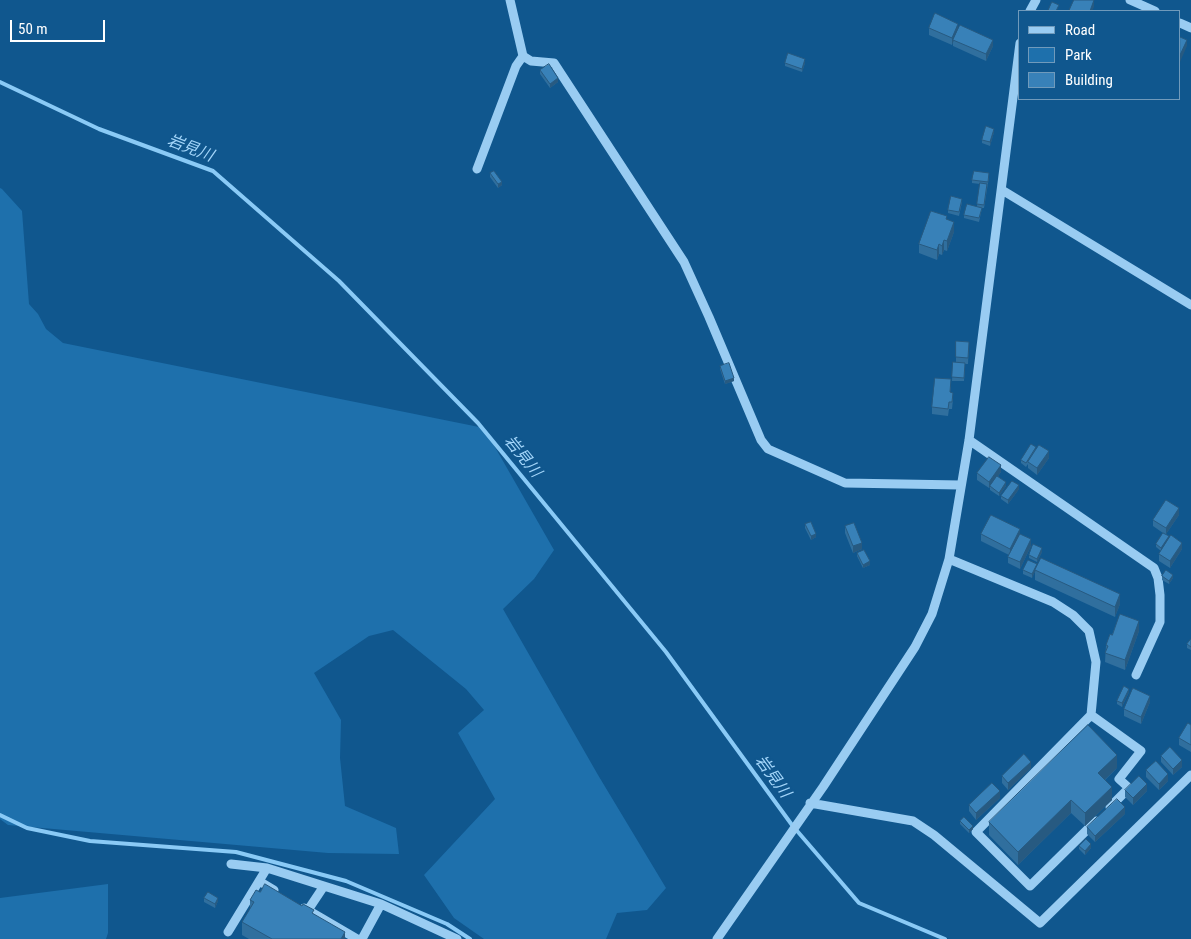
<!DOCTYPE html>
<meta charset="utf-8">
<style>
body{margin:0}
#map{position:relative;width:1191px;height:939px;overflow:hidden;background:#10578e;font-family:"Roboto Condensed",sans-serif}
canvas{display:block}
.legend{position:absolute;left:1018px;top:10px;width:162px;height:90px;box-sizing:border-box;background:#10578e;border:1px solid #709abb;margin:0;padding:6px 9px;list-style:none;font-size:15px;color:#fff}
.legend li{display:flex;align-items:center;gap:10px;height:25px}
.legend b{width:25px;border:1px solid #709abb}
.scale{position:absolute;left:10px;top:20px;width:95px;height:22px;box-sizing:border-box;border:2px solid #fff;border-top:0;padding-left:6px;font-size:15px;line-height:18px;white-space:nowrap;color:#fff;-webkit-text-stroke:4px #10578e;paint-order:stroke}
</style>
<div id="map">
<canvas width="1191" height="939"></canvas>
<ul class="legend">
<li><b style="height:6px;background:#99ccf2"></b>Road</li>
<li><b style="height:14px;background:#1e70ac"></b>Park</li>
<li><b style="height:14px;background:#3881b8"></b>Building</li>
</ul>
<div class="scale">50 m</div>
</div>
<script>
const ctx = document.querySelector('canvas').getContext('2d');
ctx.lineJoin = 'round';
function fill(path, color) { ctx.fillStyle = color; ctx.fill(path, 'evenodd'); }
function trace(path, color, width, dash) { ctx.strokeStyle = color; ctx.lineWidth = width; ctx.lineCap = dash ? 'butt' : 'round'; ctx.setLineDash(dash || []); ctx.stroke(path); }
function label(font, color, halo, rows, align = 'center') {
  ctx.font = font + ' "Roboto Condensed","Noto Sans JP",sans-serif'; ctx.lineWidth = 4; ctx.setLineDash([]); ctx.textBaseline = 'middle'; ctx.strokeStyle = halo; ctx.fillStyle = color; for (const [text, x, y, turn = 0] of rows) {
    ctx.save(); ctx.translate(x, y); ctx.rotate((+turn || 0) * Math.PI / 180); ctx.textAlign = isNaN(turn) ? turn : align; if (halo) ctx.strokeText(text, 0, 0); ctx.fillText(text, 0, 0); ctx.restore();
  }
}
const green = new Path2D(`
 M0 188 2 189 22 211 29 304 38 314 46 329 63 343 484 428 554 550 534 579 503 609 598 775 666 888 647 910 617 913 606 939H484L454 918 424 875 495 799 458 733 484 710 466 689 393 630 369 636 314 673 341 720 340 758 345 806 396 828 399 854 328 853 8 825 0 819Z
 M108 884V933L106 939H0V898Z`);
const stream = new Path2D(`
 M0 82 99 129 213 171 339 281 478 423 666 652 792 825 859 903 945 939
 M0 815 27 828 90 841 236 852 346 881 447 924 470 939`);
const minor = new Path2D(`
 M510 0 523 56 531 61 554 63 684 262 709 317 761 440 768 449 845 483 960 485
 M1130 0 1155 11
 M1030 11 1036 0
 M1180 23 1191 28
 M477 169 516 66 523 56
 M1002 190 1191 305
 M969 440 1154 568 1158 578 1160 595V622L1136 675
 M949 559 1053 602 1073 615 1089 631 1096 662 1091 715 976 832 1030 886 1096 821
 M1091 715 1141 751 1119 779 1129 788 1110 807
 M810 803 913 821 934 835 1040 923 1191 775
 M231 864 267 868 381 904 457 939
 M259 881 274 890
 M304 908 357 939
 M308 910 324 886
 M228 932 267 868
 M362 939 381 904
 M717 939 823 787 915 647 932 614 949 559 969 440 1020 43`);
const wall = new Path2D(`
 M929 28 958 29 993 46 986 61 953 46V41L952 45 929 35Z
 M785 63H805L802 72 785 66Z
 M540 70 558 82 550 88 540 74Z
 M994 132 990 146 982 143V140Z
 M490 173 502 185 498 188 490 177Z
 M989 177 984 208H982L979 222 964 218V215L977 206 980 184 972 183V180Z
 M962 202 959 216 948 213V210Z
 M947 220 954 232 947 251 944 250 942 255 939 254 937 260 919 253V244Z
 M956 341 969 342 968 364H965L964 381H952L953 362 956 363Z
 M720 366 734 381 725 384 720 369Z
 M951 386 950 392 953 399 952 409H949L948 416 932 414V407Z
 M1036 449 1049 458 1037 475 1028 468V464L1026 467 1021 463V460Z
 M1001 472 998 476 1006 486 999 496 990 490V487L989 488 977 480V473Z
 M1019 489 1008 504 1001 499V496Z
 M1179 515 1166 534 1169 538 1182 549 1170 568 1159 561V554L1161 551 1156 547V544L1163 533 1153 526V520Z
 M805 524 816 537 811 540 805 528Z
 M845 526 862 549 853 553 845 533Z
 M981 534H1020L1031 546 1020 569 1008 563V557L1009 555 981 541Z
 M1042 552 1037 562 1029 558V555Z
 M857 553 870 565 863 568 857 556Z
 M1037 567 1120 604 1115 617 1035 580V571L1032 578 1023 574V570Z
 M1162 576 1173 578 1169 584 1162 580Z
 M1139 631 1125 670 1105 662 1106 645 1112 635Z
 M1191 639V650L1187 648V644Z
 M1129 692 1122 707 1117 704V701Z
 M1150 702 1141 724 1124 716V709Z
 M1191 725V752L1179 745V738Z
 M1161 756 1182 767 1173 775 1161 762Z
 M1031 768 1008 790 1002 783V776Z
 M1117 768 1105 780 1112 800 1085 826 1071 813 1018 865 989 835V822Z
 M1146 770 1168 781 1159 790 1146 777Z
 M1125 790 1147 791 1133 805 1125 797Z
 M1000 798 976 820 969 811V805Z
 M1125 814 1095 842 1087 834V827Z
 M960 821 973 829 969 833 960 824Z
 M1079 846 1091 848 1085 855 1079 849Z
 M260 892 314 914 345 939H249L242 935V922L250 909V900Z
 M204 898 218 901 215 908 204 902Z`);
const shadedWall = new Path2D(`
 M1094 0V7L1092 11H1090Z
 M958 24V30L952 45V38Z
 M993 40V46L986 61V54Z
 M1187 40V46L1180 62V55Z
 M805 59V63L802 72V69Z
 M558 78V82L550 88V84Z
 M994 129V132L990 146V142Z
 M502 182V185L498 188V184Z
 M954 222V232L947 251V241Z
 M944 240V250L942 255V246Z
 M939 244V254L937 260V250Z
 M734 378V381L725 384V381Z
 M1049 451V458L1037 475V468Z
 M1001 465V472L989 488V482Z
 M1006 482V486L999 496V493Z
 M1019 485V489L1008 504V500Z
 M1179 508V515L1166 534V528Z
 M1020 529V536L1010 555V549Z
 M816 534V537L811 540V536Z
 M1169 536V540L1161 551V548Z
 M1031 539V546L1020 569V562Z
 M862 543V549L853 553V546Z
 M1182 543V549L1170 568V561Z
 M1042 548V552L1037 562V559Z
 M870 561V565L863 568V565Z
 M1037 564V568L1032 578V574Z
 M1173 575V578L1169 584V581Z
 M1120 594V604L1115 617V607Z
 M1139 621V631L1125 670V660Z
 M1129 689V692L1122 707V703Z
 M1150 696V702L1141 724V717Z
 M1117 755V768L1098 786V773Z
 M1182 760V767L1173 775V769Z
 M1031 762V768L1008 790V783Z
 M1168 774V781L1159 790V784Z
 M1147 784V791L1133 805V798Z
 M1112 787V800L1085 826V813Z
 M1000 791V798L976 820V813Z
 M1071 800V813L1018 865V852Z
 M1125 807V814L1095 842V836Z
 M973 826V829L969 833V830Z
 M1091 844V848L1085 855V851Z
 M218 898V901L215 908V904Z
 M345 932V939H341Z`);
const building = new Path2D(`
 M1074 0H1094L1090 11H1069Z
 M1052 2 1059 5 1056 11H1048Z
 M935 13 958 24 952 38 929 28Z
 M960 25 993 40 986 54 953 40Z
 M1180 37 1187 40 1180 55Z
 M788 53 805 59 802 69 785 63Z
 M549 64 558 78 550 84 540 70Z
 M986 126 994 129 990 142 982 140Z
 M494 171 502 182 498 184 490 173Z
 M974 171 989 173 988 182 972 180Z
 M980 183 987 184 984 205 977 204Z
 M951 196 962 199 959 212 948 210Z
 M967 204 982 208 979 218 964 215Z
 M931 211 947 216 946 219 954 222 947 241 944 240 942 246 939 244 937 250 919 244Z
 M956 341 969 342 968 358 956 357Z
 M953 362 965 363 964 378 952 377Z
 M729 363 734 378 725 381 720 366Z
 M935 378 951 379 950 392 953 393 952 402H949L948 409 932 407Z
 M1031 444 1036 447 1026 463 1021 460Z
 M1039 445 1049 451 1037 468 1028 462Z
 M989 457 1001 465 989 482 977 473Z
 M997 476 1006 482 999 493 990 486Z
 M1012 481 1019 485 1008 500 1001 496Z
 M1166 500 1179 508 1166 528 1153 520Z
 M991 515 1020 529 1010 549 981 534Z
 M811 522 816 534 811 536 805 524Z
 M854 523 862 543 853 546 845 526Z
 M1163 533 1169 536 1161 548 1156 544Z
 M1020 534 1031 539 1020 562 1008 557Z
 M1171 535 1182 543 1170 561 1159 554Z
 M1033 544 1042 548 1037 559 1029 555Z
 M864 550 870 561 863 565 857 553Z
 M1041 558 1120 594 1115 607 1035 570Z
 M1028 560 1037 564 1032 574 1023 570Z
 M1166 570 1173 575 1169 581 1162 576Z
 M1120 614 1139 621 1125 660 1105 653 1108 646 1106 645 1110 634 1112 635Z
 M1191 639V647L1187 644Z
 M1124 686 1129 689 1122 703 1117 701Z
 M1133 688 1150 696 1141 717 1124 709Z
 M1188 723 1191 725V745L1179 738Z
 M1088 725 1117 755 1098 773 1112 787 1085 813 1071 800 1018 852 989 822Z
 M1170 747 1182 760 1173 769 1161 756Z
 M1024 754 1031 762 1008 783 1002 776Z
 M1156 761 1168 774 1159 784 1146 770Z
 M1139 776 1147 784 1133 798 1125 790Z
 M992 783 1000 791 976 813 969 805Z
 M1117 799 1125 807 1095 836 1087 827Z
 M964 817 973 826 969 830 960 821Z
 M1086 839 1091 844 1085 851 1079 846Z
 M265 884 302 906 303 904 314 910 312 913 345 932 341 939H272L242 922 254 902 250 900 256 890 260 892Z
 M208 892 218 898 215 904 204 898Z`);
const waterNames = [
 ["岩見川",190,149,21],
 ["岩見川",522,457,51],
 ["岩見川",772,777,54]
];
fill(green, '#1e70ac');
trace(stream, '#8acaf6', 4);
trace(minor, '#99ccf2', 9);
fill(wall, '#306f9e');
fill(shadedWall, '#275a81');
fill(building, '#3881b8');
trace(building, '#275a81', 1);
label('italic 16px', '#a4d6fa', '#10578e', waterNames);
</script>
